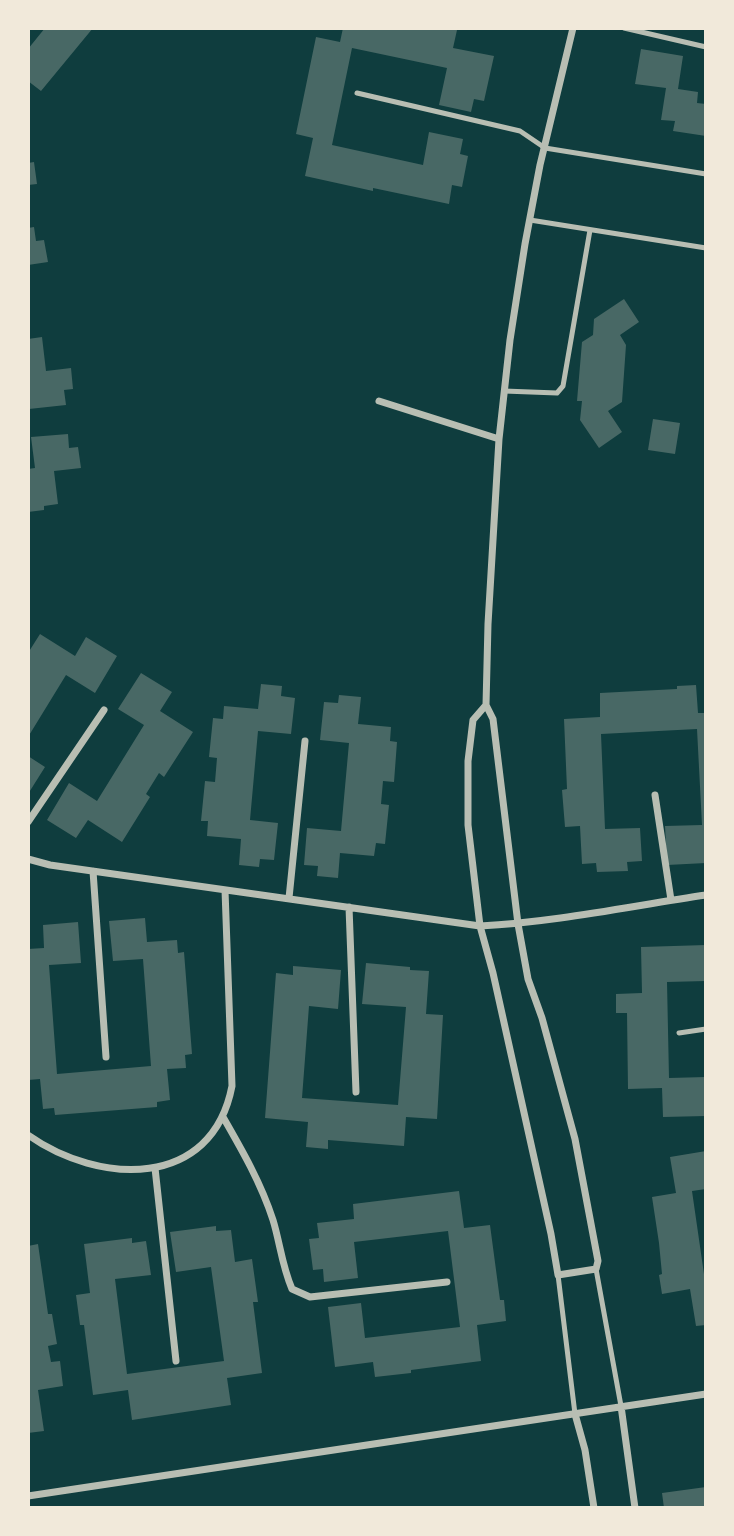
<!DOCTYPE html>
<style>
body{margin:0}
#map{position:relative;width:734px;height:1536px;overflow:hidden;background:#0f3d3e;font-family:"PT Sans",sans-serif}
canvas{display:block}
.frame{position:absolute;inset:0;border:30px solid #f1e9da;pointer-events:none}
</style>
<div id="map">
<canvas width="734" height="1536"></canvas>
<div class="frame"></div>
</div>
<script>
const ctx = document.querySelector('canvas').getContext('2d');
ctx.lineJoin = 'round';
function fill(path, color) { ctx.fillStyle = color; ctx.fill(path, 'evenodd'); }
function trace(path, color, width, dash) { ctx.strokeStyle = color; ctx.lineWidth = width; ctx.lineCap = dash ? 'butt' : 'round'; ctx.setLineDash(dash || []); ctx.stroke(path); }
const building = new Path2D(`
 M45 28H93L41 91 28 81V49Z
 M343 28H449L457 30 453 48 494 56 484 101 474 99 471 112 439 105 447 68 352 48 332 145 423 165 429 132 463 139 460 154 468 156 462 187 452 185 449 204 373 188V191L305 176 313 138 296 134 316 37 340 42Z
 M641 49 683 56 678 89 698 92 697 103 706 104V136L673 131 675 121 661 120 666 88 635 84Z
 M34 162 37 184 28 185V163Z
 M34 227 36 241 44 240 48 262 28 265V228Z
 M624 299 639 322 620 335 626 345 622 402 608 411 622 432 599 448 580 420 582 401H577L582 342 593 335 594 319Z
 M42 337 46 371 71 368 73 389 64 390 66 405 29 409 28 339Z
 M653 419 680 423 675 454 648 450Z
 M68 434 69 448 78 447 81 468 54 471 58 504 44 506V510L28 512V469L35 468 31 437Z
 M40 634 75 656 86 637 117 656 95 693 66 675 28 737V653Z
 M141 673 172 692 160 711 193 732 164 777 159 773 146 794 150 797 122 842 88 820 76 838 47 820 69 783 97 801 144 725 118 709Z
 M261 684 282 686 281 696 295 698 291 734 258 731 250 820 278 823 274 860 260 859 259 867 239 865 241 839 207 836 208 821H201L205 781 215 782 217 758 209 757 213 718 223 719 224 706 258 709Z
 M696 685 698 713H706V863L667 865 665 826 702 825 697 729 601 734 605 829 640 828 642 861 627 862 628 871 597 872 596 863 582 864 580 826 565 827 562 790 567 789 564 719 600 717V693L677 689V686Z
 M339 695 361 697 358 724 391 727 390 741 397 742 394 782 383 781 381 804 389 805 385 844 376 843 374 856 340 853 338 878 317 876 318 866 304 865 307 828 341 831 349 743 320 740 324 702 338 703Z
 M28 756 45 767 28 794Z
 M145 918 147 942 177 940 178 953 184 952 192 1054 185 1055 186 1068 167 1069 170 1100 157 1102V1107L55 1115 54 1108 43 1109 40 1079 28 1080V949L44 948 43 925 78 922 81 963 49 965 57 1074 151 1066 143 959 113 961 109 921Z
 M706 945V981L667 982 669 1078 706 1077V1116L663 1117 662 1088 628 1089 627 1013H616V994L642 993 641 947Z
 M366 963 410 967V970L429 971 426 1014 443 1015 437 1119 406 1117 404 1146 328 1140V1149L306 1147 308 1122 265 1118 276 973 293 975V966L341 970 338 1009 309 1006 302 1098 398 1105 406 1007 362 1004Z
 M706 1151V1189L692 1191 706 1288V1325L696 1326 690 1289 662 1294 659 1275 662 1274 659 1243 652 1197 676 1193 670 1157Z
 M459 1191 464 1228 490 1225 500 1300H504L506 1321 477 1325 481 1361 411 1370V1373L375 1377 373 1362 335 1367 328 1307 361 1303 365 1338 460 1327 448 1231 354 1242 358 1278 324 1282 323 1269 313 1270 309 1239 319 1238 317 1223 354 1219 353 1204Z
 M216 1226V1231L231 1230 235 1262 252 1259 258 1302H253L262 1373 227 1378 231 1405 132 1420 128 1390 93 1395 84 1325H80L76 1295 90 1293 84 1244 132 1238V1243L146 1241 151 1275 115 1279 127 1374 224 1361 211 1267 176 1272 170 1232Z
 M38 1244 48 1314H52L57 1344 48 1346 51 1362 60 1361 63 1386 38 1390 44 1431 28 1433V1246Z
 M706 1487V1508H664L662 1493Z`);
const service = new Path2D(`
 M624 28 706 47
 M357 93 520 131 545 148 706 174
 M530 220 706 248
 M504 391 557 393 563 386 590 230
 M679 1033 706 1029
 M596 1269 621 1406
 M558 1275 575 1414`);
const minor = new Path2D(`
 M379 401 499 439
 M486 705 473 720 468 761V825L480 926 493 973 551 1234 558 1275 596 1269 598 1261 575 1139 542 1018 528 979 518 924 493 719 486 705 488 624 499 439 510 340 525 244 540 165 573 28
 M655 795 671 900
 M28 822 104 710
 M28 859 50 865 480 926C556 922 631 906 706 895
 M93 871 106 1057
 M289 898 305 741
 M349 907 356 1092
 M223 1117C242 1150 261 1183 273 1220 280 1243 282 1266 292 1289L310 1297 447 1282
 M28 1135C99 1185 212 1190 232 1086L225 890
 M155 1168 176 1361
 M621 1406 635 1508
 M575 1414 585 1450 594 1508
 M28 1496 706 1394`);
fill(building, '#486865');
trace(service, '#b8beb3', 5);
trace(minor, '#b8beb3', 7);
</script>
